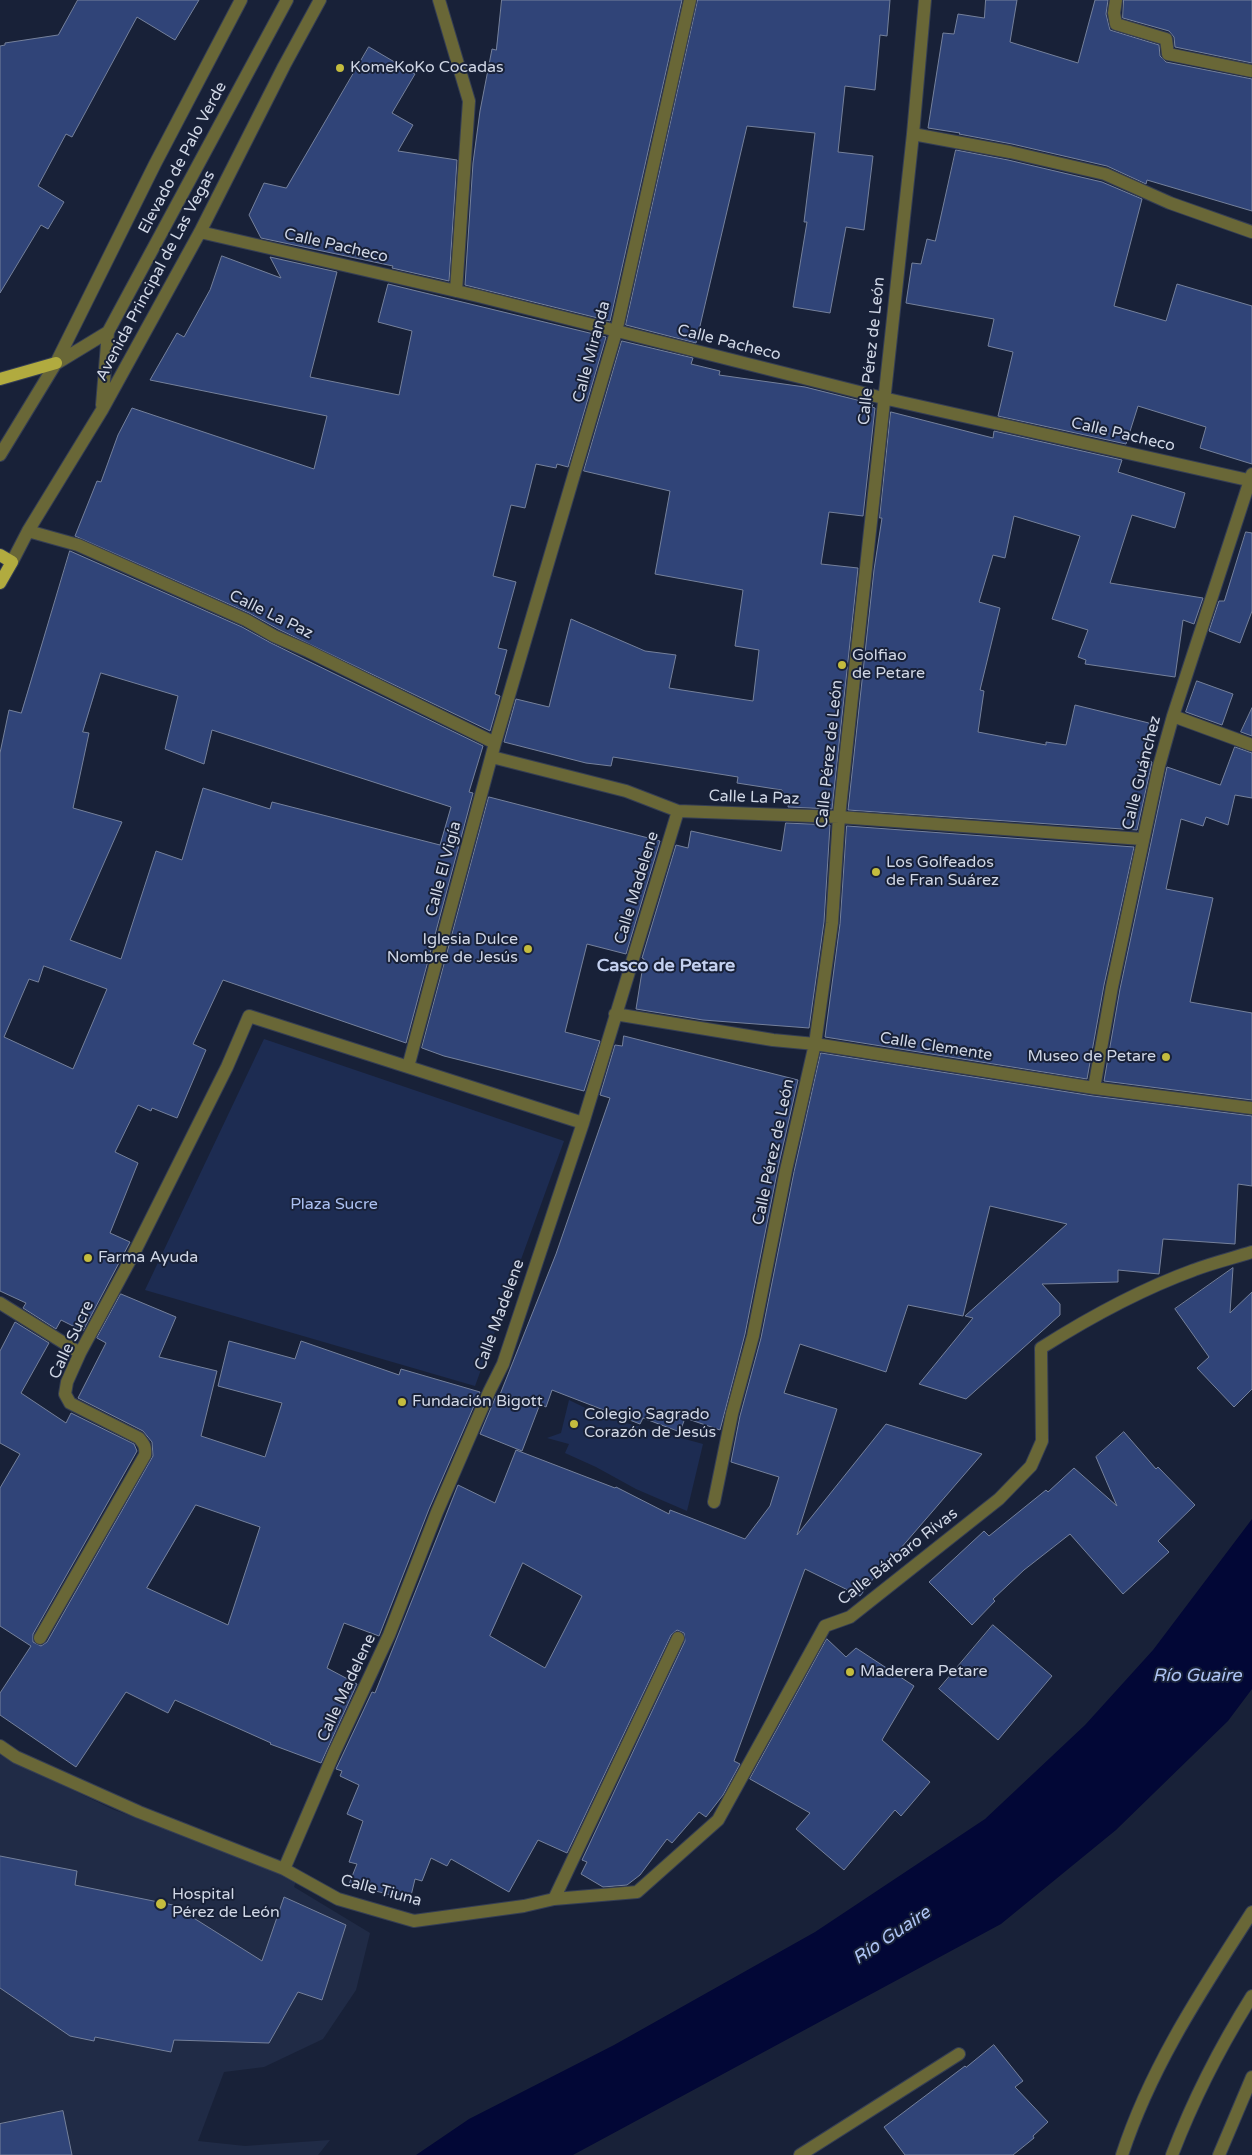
<!DOCTYPE html>
<meta charset="utf-8">
<style>
body{margin:0}
canvas{display:block;background:#182138}
</style>
<canvas width="1252" height="2155"></canvas>
<script>
const ctx = document.querySelector('canvas').getContext('2d');
ctx.lineJoin = 'round';
function fill(path, color) { ctx.fillStyle = color; ctx.fill(path, 'evenodd'); }
function trace(path, color, width, dash) { ctx.strokeStyle = color; ctx.lineWidth = width; ctx.lineCap = dash ? 'butt' : 'round'; ctx.setLineDash(dash || []); ctx.stroke(path); }
function label(font, color, halo, rows, align = 'center') {
  ctx.font = font + ' "Varela Round",sans-serif'; ctx.lineWidth = 4; ctx.setLineDash([]); ctx.textBaseline = 'middle'; ctx.strokeStyle = halo; ctx.fillStyle = color; for (const [text, x, y, turn = 0] of rows) {
    ctx.save(); ctx.translate(x, y); ctx.rotate((+turn || 0) * Math.PI / 180); ctx.textAlign = isNaN(turn) ? turn : align; if (halo) ctx.strokeText(text, 0, 0); ctx.fillText(text, 0, 0); ctx.restore();
  }
}
const built = new Path2D(`
 M0 1755 112 1809 297 1878 294 1887 370 1933 356 1990 323 2039 264 2067 224 2072 198 2141 245 2146 330 2140 318 2155H0Z`);
const green = new Path2D(`
 M264 1039 564 1141 475 1386 145 1290Z
 M569 1400 604 1417 703 1444 687 1511 636 1489 596 1467 565 1453 569 1444 547 1438 561 1433Z`);
const water = new Path2D(`
 M1252 1519V1689L1228 1721 1116 1830 1001 1924 573 2155H416L469 2119 614 2045 815 1932 985 1819 1085 1725 1153 1650Z`);
const building = new Path2D(`
 M78 0H199L175 40 137 17 72 137 66 134 38 186 64 202 48 229 41 225 0 293V46L5 45V43L58 35Z
 M502 0H682L610 321 465 285 473 163 480 111 492 49 496 50Z
 M698 0H890L887 36 880 35 875 90 845 86 838 152 873 156 864 230 846 227 830 313 793 307 807 222H804L815 133 747 126 696 343 626 325Z
 M986 0H1017L1010 42 1078 63 1095 0H1108L1106 14 1110 30 1159 45 1160 56 1166 62 1252 79V211L1147 180 1146 184 1107 166 1012 144 959 134 960 133 928 128 943 33 954 34 958 14 984 18Z
 M1124 0H1252V63L1175 47 1174 37 1169 31 1123 18Z
 M369 47 415 74 392 113 413 125 398 151 457 160 449 281 392 268 393 266 261 238 249 215 264 183 286 188Z
 M956 150 1008 160 1102 182 1142 199 1114 306 1166 321 1177 284 1252 306V464L1200 448 1206 427 1138 406 1126 444 998 416 1013 352 988 346 994 319 906 303 912 263 921 264 927 239 935 241Z
 M222 256 281 278 270 257 337 272 310 377 399 395 412 331 378 322 388 284 606 337 568 467 557 464 556 468 536 464 525 508 511 505 493 576 516 582 498 648 507 650 495 694 500 696 490 731 278 629 249 613 75 536 97 481 101 482 118 435 132 408 314 469 327 416 150 380 177 333 184 337 210 290Z
 M622 341 693 358 691 364 720 371 719 375 805 387 873 404 872 407 875 408 863 516 829 512 821 564 858 568 832 809 788 807 790 795 782 794V790L737 783 738 777 613 757 611 766 586 763 504 742 516 699 549 707 571 619 645 651 676 655 669 688 753 701 759 650 735 646 743 590 655 574 670 491 584 471Z
 M891 412 993 438 994 431 1122 460 1118 472 1185 493 1175 528 1132 515 1110 583 1203 598 1194 624 1183 620 1175 677 1085 664 1086 660 1078 657 1088 630 1052 619 1080 536 1014 516 1005 558 993 555 979 602 1000 608 980 690 984 691 978 732 1046 745V742L1066 745 1075 705 1153 724 1145 760 1152 762 1137 830 848 810 874 570 882 518H880Z
 M1246 532 1252 533V611L1240 643 1209 631 1219 601H1224Z
 M70 551 242 627 271 643 483 746 469 792 473 793 406 1043 223 980 193 1044 206 1050 177 1118 152 1108 151 1111 138 1105 115 1152 138 1163 110 1233 130 1242 83 1331 61 1320 56 1329 23 1308 26 1303 0 1291V753L9 710 21 713ZM101 673 178 696 165 749 204 764 212 730 451 807 440 845 272 802 270 809 203 788 182 860 156 851 121 959 70 940 122 822 73 808 89 733 83 732ZM44 966 107 989 73 1069 4 1037 29 979 38 982Z
 M1197 681 1233 694 1222 725 1186 712Z
 M1252 708V736L1241 732Z
 M1235 747 1252 753V798L1235 795 1228 825 1206 817 1203 826 1181 819 1166 889 1213 898 1190 1002 1252 1013V1100L1104 1081 1120 989 1167 767 1220 785Z
 M489 797 660 841 626 954 587 944 565 1032 600 1041 584 1091 444 1056 422 1048Z
 M786 823 830 825 824 922 809 1028 703 1020 636 1009 644 959 642 958 676 845 688 848 691 831 781 851Z
 M847 826 1134 847 1104 985 1087 1079 825 1037 840 924Z
 M624 1036 798 1080 778 1168 745 1334 720 1430 685 1418 680 1432 643 1418 640 1424 552 1390 546 1407 540 1404 522 1451 480 1434 496 1396 499 1397 556 1254 610 1098 600 1095 615 1045 622 1046Z
 M821 1053 1093 1096 1252 1116V1186L1238 1184 1235 1244 1163 1239 1159 1274 1118 1270V1282L1042 1284 1060 1304V1315L966 1399 919 1384 973 1318 965 1316 1067 1224 990 1206 963 1316 908 1305 886 1372 800 1344 784 1393 837 1409 797 1535 886 1424 982 1454 888 1563 886 1562 860 1596 805 1569 734 1761 740 1764 723 1795 706 1817 699 1812 672 1843 667 1839 640 1875 627 1885 603 1887 581 1874 587 1862 582 1860 685 1641 684 1633 677 1630 671 1635 567 1853 538 1840 509 1892 451 1859 447 1866 431 1858 422 1881 415 1879 410 1900 349 1884 357 1864 349 1862 363 1821 347 1814 359 1785 340 1776 342 1771 336 1769 372 1692 375 1693 458 1485 495 1503 516 1450 615 1488 616 1487 669 1514 670 1510 745 1539 770 1506 779 1477 731 1462 740 1416 761 1338 794 1172ZM523 1563 582 1596 545 1668 490 1636Z
 M1233 1268 1230 1313 1252 1292V1389L1234 1407 1197 1368 1209 1357 1175 1309Z
 M121 1294 176 1317 159 1357 217 1371 201 1436 265 1457 282 1403 218 1386 229 1341 295 1359 301 1341 399 1375 401 1369 480 1392 429 1509 379 1636 344 1623 327 1668 357 1684 321 1763 270 1744 271 1743 175 1700 168 1713 126 1692 76 1767 0 1715V1693L31 1646 0 1626V1488L20 1454 0 1443V1351L15 1322 49 1343 21 1393 66 1423 71 1413 134 1444 137 1451 33 1634V1642L41 1646 47 1642 153 1456 152 1442 143 1431 78 1398 106 1343 97 1338ZM196 1505 260 1527 228 1625 147 1588Z
 M1124 1432 1156 1469 1158 1467 1195 1505 1158 1541 1169 1552 1123 1594 1070 1534 1024 1570 993 1599 995 1601 972 1625 929 1582 984 1531 989 1536 1046 1490 1048 1492 1074 1468 1117 1506 1096 1457Z
 M993 1625 1052 1676 998 1740 939 1689Z
 M827 1639 846 1657 856 1648 914 1686 882 1740 930 1782 901 1816 895 1810 844 1870 796 1829 810 1813 750 1779Z
 M0 1856 77 1871 75 1885 173 1905 262 1961 284 1897 346 1925 322 2000 298 1992 269 2043 174 2040 171 2052 95 2037 94 2041 70 2036 0 1988Z
 M994 2045 1023 2081 1015 2087 1048 2122 1033 2136 1034 2138 1013 2155H905L884 2127 965 2066 966 2067Z
 M63 2111 72 2155H0V2124Z`);
const minor = new Path2D(`
 M439 0 469 101 456 291
 M1116 0 1114 13 1116 24 1166 39 1168 54 1252 71
 M913 134 1010 152 1105 174 1170 203 1252 232
 M200 232 478 296 883 398 1252 481
 M57 363 108 332
 M102 405 108 332 287 0
 M0 455 56 363 155 164 241 0
 M28 531 78 545 246 620 274 636 308 651 495 743
 M12 562 28 531 102 410 200 232 284 66 320 0
 M1173 716 1252 745
 M492 757 626 791 678 811 839 817 1142 839
 M615 1014 773 1040 815 1044 1094 1088 1252 1108
 M408 1067 495 743 616 332 690 0
 M1094 1088 1112 987 1159 766 1173 716 1252 474
 M0 1303 80 1353
 M714 1502 732 1414 753 1336 786 1170 815 1044 832 923 839 817 913 134 925 0
 M40 1638 145 1455C146 1447 144 1444 139 1438L70 1403 65 1394 67 1382 80 1353 134 1253 227 1067 249 1016 583 1123
 M0 1746 16 1757 139 1812 284 1869 338 1899 414 1921 524 1906 554 1899 637 1892 718 1820 825 1626 850 1617 999 1499 1031 1466 1042 1441 1041 1348C1090 1317 1139 1290 1194 1270 1212 1263 1233 1258 1252 1252
 M284 1869 334 1753 389 1635 437 1512 489 1392 503 1364 583 1123 678 811
 M554 1899 678 1638
 M800 2155 959 2054
 M1122 2155C1151 2066 1202 1990 1252 1912
 M1172 2155C1193 2100 1220 2047 1252 1996
 M1219 2155 1252 2077`);
const major = new Path2D(`
 M0 379 56 363
 M0 555 12 562 0 583`);
const markers = [
 [340,68,5,"#c4bc3e"],
 [842,665,5,"#c4bc3e"],
 [876,872,5,"#c4bc3e"],
 [528,949,5,"#c4bc3e"],
 [1166,1057,5,"#c4bc3e"],
 [88,1258,5,"#c4bc3e"],
 [402,1402,5,"#c4bc3e"],
 [574,1424,5,"#c4bc3e"],
 [850,1672,5,"#c4bc3e"],
 [161,1904,6,"#c4bc3e"]
];
const poiNames = [
 ["KomeKoKo Cocadas",350,68],
 ["Golfiao",852,656],
 ["de Petare",852,674],
 ["Los Golfeados",886,863],
 ["de Fran Suárez",886,881],
 ["Iglesia Dulce",518,940,"right"],
 ["Nombre de Jesús",518,958,"right"],
 ["Museo de Petare",1156,1057,"right"],
 ["Farma Ayuda",98,1258],
 ["Fundación Bigott",412,1402],
 ["Colegio Sagrado",584,1415],
 ["Corazón de Jesús",584,1433],
 ["Maderera Petare",860,1672],
 ["Hospital",172,1895],
 ["Pérez de León",172,1913]
];
const streetNames = [
 ["Elevado de Palo Verde",183,158,-62],
 ["Calle Pacheco",336,246,13],
 ["Avenida Principal de Las Vegas",156,276,-62],
 ["Calle Pacheco",729,343,14],
 ["Calle Pérez de León",872,351,-84],
 ["Calle Miranda",592,352,-75],
 ["Calle Pacheco",1123,435,13],
 ["Calle La Paz",271,615,26],
 ["Calle Pérez de León",830,754,-84],
 ["Calle Guánchez",1142,773,-76],
 ["Calle La Paz",754,798,2],
 ["Calle El Vigía",444,869,-75],
 ["Calle Madelene",637,888,-73],
 ["Calle Clemente",936,1047,9],
 ["Calle Pérez de León",774,1152,-78],
 ["Calle Madelene",500,1315,-70],
 ["Calle Sucre",72,1340,-65],
 ["Calle Bárbaro Rívas",898,1557,-38],
 ["Calle Madelene",347,1688,-65],
 ["Calle Tiuna",381,1891,15]
];
const parkNames = [
 ["Plaza Sucre",334,1205]
];
const neighbourhoodNames = [
 ["Casco de Petare",666,966]
];
const waterNames = [
 ["Río Guaire",1197,1676],
 ["Río Guaire",892,1936,-34]
];
fill(built, '#202b46');
fill(green, '#1d2c52');
fill(water, '#020736');
fill(building, '#304478');
trace(building, '#74809b', 1);
trace(minor, '#353e54', 14);
trace(major, '#353e54', 14);
trace(minor, '#696737', 12);
trace(major, '#b1ab3f', 12);
for (const [x, y, r, color] of markers) { const dot = new Path2D(); dot.arc(x, y, r, 0, 2 * Math.PI); ctx.fillStyle = color; ctx.fill(dot); trace(dot, '#182138', 2); }
label('16px', '#d0d7e6', '#182138', poiNames, 'left');
label('16px', '#d0d7e6', '#182138', streetNames);
label('16px', '#abc0f1', '#182138', parkNames);
label('bold 18px', '#c4d1f0', '#182138', neighbourhoodNames);
label('italic 18px', '#aec4f4', '#182138', waterNames);
</script>
